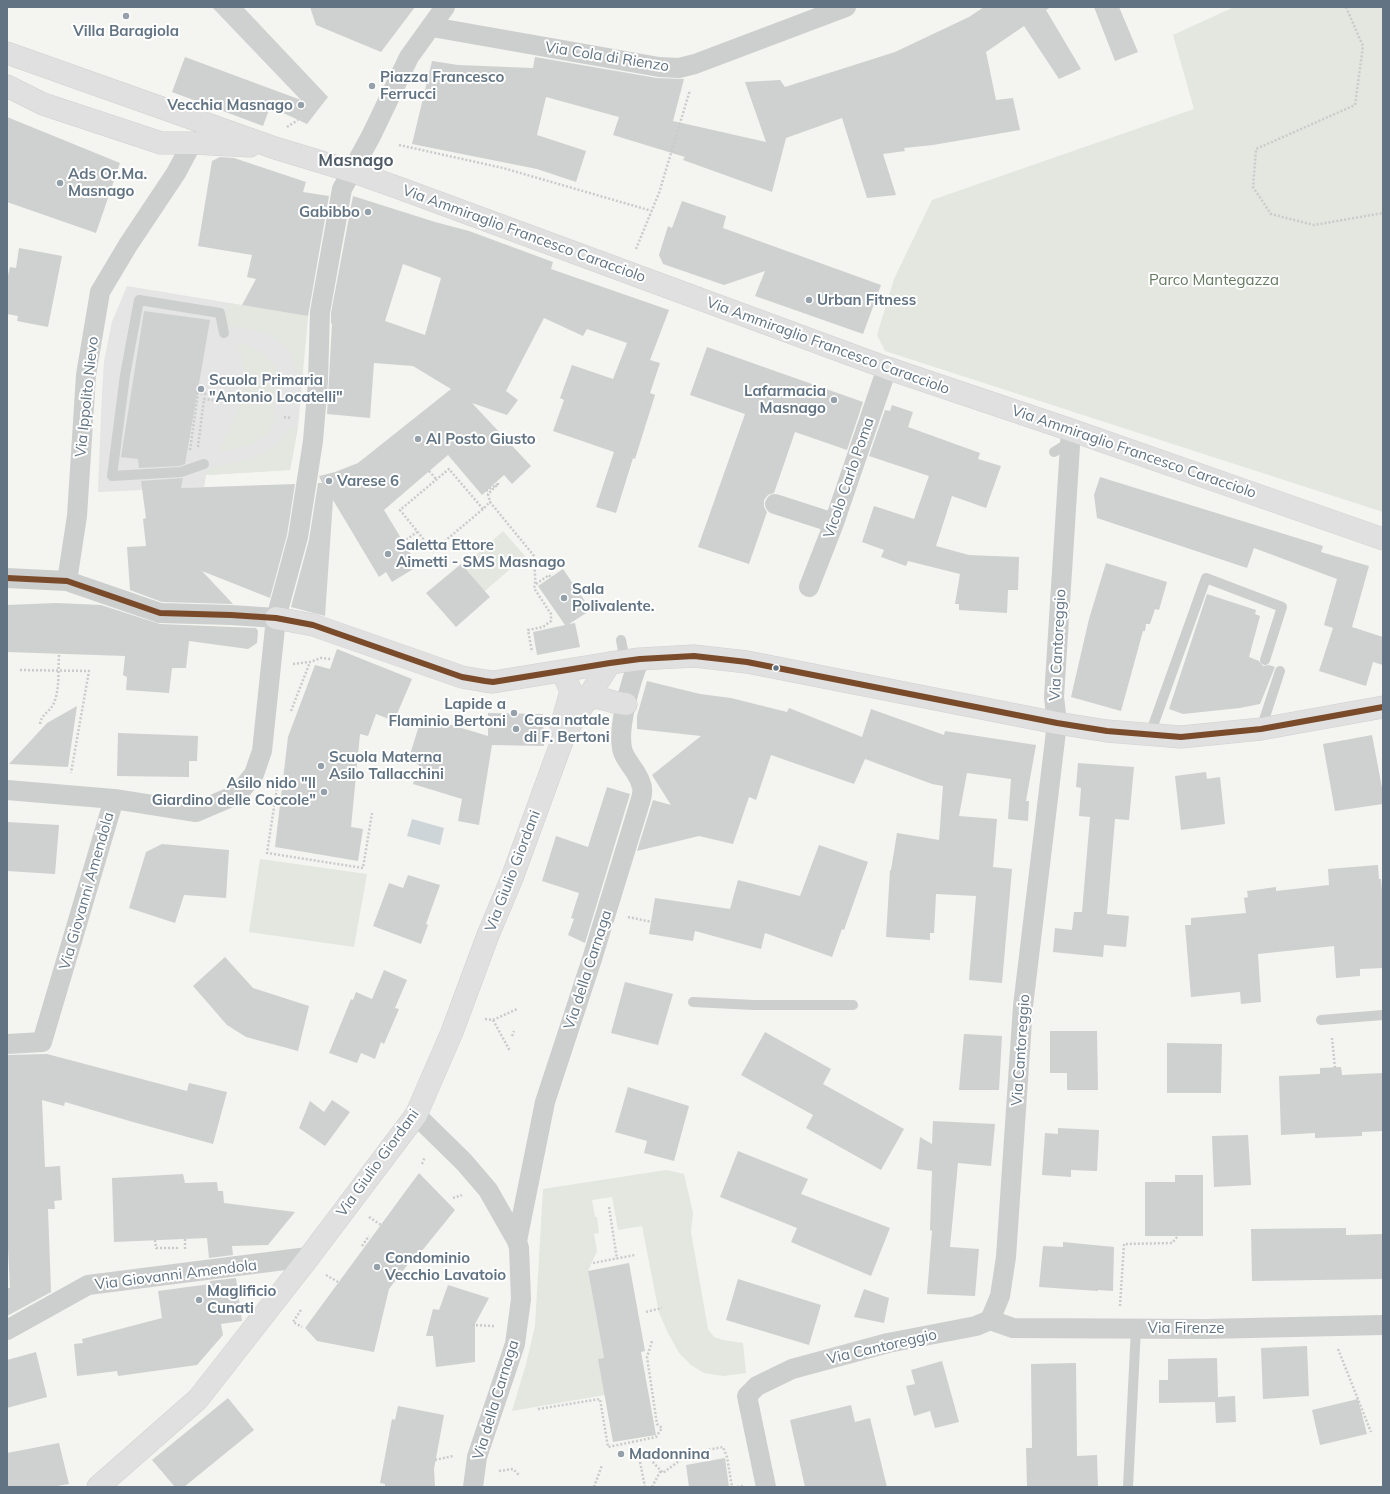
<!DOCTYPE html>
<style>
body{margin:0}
#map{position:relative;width:1390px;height:1494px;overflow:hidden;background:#f4f4f1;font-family:Mulish,sans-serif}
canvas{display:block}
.frame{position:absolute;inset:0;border:8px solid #627483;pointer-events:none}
</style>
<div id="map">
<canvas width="1390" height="1494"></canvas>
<div class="frame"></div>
</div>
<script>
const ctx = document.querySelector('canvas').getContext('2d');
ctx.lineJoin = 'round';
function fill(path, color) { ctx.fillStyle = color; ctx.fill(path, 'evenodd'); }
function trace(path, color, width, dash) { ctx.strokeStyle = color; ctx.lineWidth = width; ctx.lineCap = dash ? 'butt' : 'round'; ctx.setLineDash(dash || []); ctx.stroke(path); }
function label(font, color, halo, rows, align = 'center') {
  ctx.font = font + ' Mulish,sans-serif'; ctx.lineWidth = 4; ctx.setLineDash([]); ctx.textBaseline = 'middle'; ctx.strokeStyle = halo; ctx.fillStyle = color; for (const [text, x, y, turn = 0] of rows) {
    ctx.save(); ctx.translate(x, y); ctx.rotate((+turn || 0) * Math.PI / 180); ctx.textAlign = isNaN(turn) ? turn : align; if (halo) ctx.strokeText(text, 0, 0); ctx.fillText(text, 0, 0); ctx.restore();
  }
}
const built = new Path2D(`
 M127 286 308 316 298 427 290 470 206 475 204 487 98 492 102 393 104 361 112 322Z`);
const green = new Path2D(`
 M1234 7H1383V512L885 351 877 335 894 279 932 200 1194 109 1173 35Z
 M228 303 308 316 302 375 295 372C294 366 294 359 291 354 282 332 246 329 225 325Z
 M237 343C253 345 271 356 277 371 280 376 279 384 280 390L276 391 273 418 277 420 267 435 250 445 218 453C238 419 253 381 237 343Z
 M289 427H298L290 470 206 475 207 472 212 468 243 461 270 450 280 442Z
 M503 531 525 556 455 617 434 592Z
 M260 859 367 874 354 947 249 932Z
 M666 1170 684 1174 693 1213 691 1232 708 1329 714 1337 723 1340 743 1343 746 1373 723 1376 704 1373 691 1365 679 1353 668 1333 659 1313 642 1226 618 1230 612 1197 592 1200 595 1217H597L599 1233 594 1234 597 1251 588 1271 604 1358 599 1359 605 1395 512 1411 526 1364 535 1326 543 1189Z`);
const water = new Path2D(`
 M412 819 444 828 440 845 407 836Z`);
const building = new Path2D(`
 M212 7H243L328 97 307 124 270 107 263 126 172 92 185 57 301 100Z
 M310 7H415L381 52 316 25Z
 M984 7H1051L1046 10 1081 69 1059 79 1024 26 986 52 996 100 1013 98 1020 130 933 145 904 148 905 151 883 154 896 195 867 198 842 118 786 138 772 192 683 160 685 157 613 135 619 117 546 97 537 135 586 151 576 182 537 169 412 144 432 61 458 65 533 68 535 57 657 78 684 79 673 121 766 142 745 82 780 80 785 87 895 52 969 17Z
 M1094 7H1119L1138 52 1115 61Z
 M7 117 120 163 96 233 7 202Z
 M220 157 234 158 306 182 303 192 329 196 308 316 242 305 256 279 247 277 252 255 198 246 212 161Z
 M353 196 435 222 469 231 553 262 551 269 669 310 650 360 660 363 650 393 655 395 635 459 633 458 616 513 596 507 614 452 553 431 564 400 560 398 572 365 613 379 627 343 587 329 583 336 544 318 506 391 518 400 507 415 472 403 531 466 512 484 504 475 482 495 448 455 384 510 418 566 392 582 386 572 379 577 333 500 325 616 291 607 309 540 318 483H322L319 476 335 472 358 463 451 389 413 366 374 363 370 418 327 414 332 324 331 323V313ZM403 264 441 278 425 335 385 321Z
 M682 201 726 216 723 228 881 285 863 334 755 296 765 271 724 285 663 264 659 255 668 226 672 228Z
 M19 248 62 256 48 327 17 321 18 316 7 314V279L10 267 16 268Z
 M144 311 210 320 185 464 180 466 139 468 138 459 121 457Z
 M707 347 863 402 847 450 795 432 774 493 768 495 764 500V507L767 512 749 564 698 547 745 414 690 395Z
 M892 405 913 412 908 427 980 453 978 459 1001 466 986 508 952 496 936 546 969 555 1019 557 1018 590H1008L1007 613 959 610V604H955L960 574 908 561 906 566 881 557 884 550 862 542 874 506 914 519 929 476 869 456 885 410 890 411Z
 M1100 477 1323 546 1321 552 1369 566 1352 627 1383 637V665L1373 662 1366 686 1319 671 1333 628 1324 625 1337 579 1254 548 1247 568 1097 518 1094 495Z
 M183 478 181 488 295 484 287 535 270 598 202 571 233 604 162 602 130 590 127 547 146 546 143 519 146 518 141 481Z
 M1106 563 1167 582 1159 610 1155 609 1150 624H1146L1145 631H1143L1121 711 1071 697 1089 619Z
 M461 564 490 597 456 627 426 593Z
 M563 569 591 610 569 624 575 623 580 647 537 655 533 632 565 625 538 586Z
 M1207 594 1256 610 1255 614 1260 616 1249 657 1259 661 1263 666 1269 665 1275 667 1260 704 1240 708 1183 714 1169 709Z
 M56 603 101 605 160 624 256 628 258 631 257 643 248 649 189 641 186 668H172L169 693 126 690 127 677 123 675 125 656 7 652V605Z
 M337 649 412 679 394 721 376 714 368 736 360 734 351 827 363 829 358 861 275 847 288 737 315 665 330 669Z
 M647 681 700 694 731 698 787 712 789 708 862 737 871 709 944 735 945 731 1036 745 1026 801H1029L1028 821 1008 819 1011 779 967 773 959 816 997 819 993 867 1012 869 1002 983 969 980 976 896 936 894 934 933H930V940L886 937 890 870H891L897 833 939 840 943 786 932 784 865 759 854 784 771 755 756 800 749 797 733 844 699 836 637 851 653 800 671 805 652 775 701 736 637 729V716Z
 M77 706 68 767 9 764 47 723Z
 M488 713 543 714 544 746 492 745 479 825 458 821 462 799 413 784 419 765 408 761 422 716 488 736Z
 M118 733 198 736 197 761H189V777L117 776Z
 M1372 735 1383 793V804L1335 811 1323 744Z
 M1078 763 1134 767 1129 820 1115 819 1107 914 1129 916 1126 947 1104 945 1103 957 1053 952 1055 928 1072 930 1074 912H1082L1090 817 1079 816 1081 788 1076 787Z
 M1206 772 1207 779 1220 777 1225 824 1181 830 1175 776Z
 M607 787 630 794 585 943 568 935 574 919 571 918 579 893 542 881 556 836 588 847Z
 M7 822 59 825 55 874 7 871Z
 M162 844 229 850 226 898 184 895 175 923 129 908 146 852Z
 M819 845 868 862 844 930 842 929 832 957 765 933 761 949 695 931 693 941 649 934 655 898 730 909 738 880 800 896Z
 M1378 865 1379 879H1381L1383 902V968L1360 969V976L1336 978 1334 946 1258 954 1261 1002 1241 1004 1240 992 1191 997 1185 925H1191V918L1246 913 1244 898 1248 897 1247 891 1276 887V891L1329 885 1328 869Z
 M408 875 440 885 426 924 428 925 421 944 373 926 389 883 403 888Z
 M225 957 253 988 309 1006 298 1051 246 1037 227 1025 193 986Z
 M384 970 407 980 395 1008 399 1009 384 1044 381 1042 375 1059 361 1053 357 1063 329 1053 351 999 353 1000 356 992 372 999Z
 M625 982 673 994 658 1045 611 1033Z
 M1050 1031H1097L1098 1090H1067V1073H1050Z
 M765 1032 831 1069 823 1084 904 1129 881 1170 806 1128 813 1115 741 1075Z
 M964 1034 1002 1036 999 1090H959Z
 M1167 1043 1222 1044 1221 1093H1167Z
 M47 1054 187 1091 189 1083 227 1092 213 1144 133 1122 65 1102 64 1106 42 1100 45 1167 60 1166 62 1200 54 1201 55 1209H48L51 1292 7 1316V1288H10L7 1229V1055Z
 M1341 1067 1342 1075 1383 1073V1131L1362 1132V1136L1315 1138V1133L1281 1135 1279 1076 1320 1074V1068Z
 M628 1087 689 1106 674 1161 644 1153 647 1141 615 1132Z
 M332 1100 350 1112 325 1146 299 1128 310 1101 324 1112Z
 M933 1121 995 1124 991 1166 958 1163 950 1247 979 1249 975 1296 927 1294 932 1231 930 1230 932 1171 917 1169 920 1137 932 1144Z
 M1058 1128 1099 1130 1097 1171 1071 1170V1177L1042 1175 1045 1133 1058 1134Z
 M1248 1135 1251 1185 1214 1187 1212 1136Z
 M738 1151 808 1179 801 1194 890 1228 871 1276 791 1242 797 1228 720 1197Z
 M419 1173 455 1210 421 1252 418 1251 389 1289 374 1352 317 1341 305 1328Z
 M183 1174 185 1183 217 1182 218 1191H223L224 1203 295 1212 268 1245 232 1246 233 1255 209 1258 207 1238 114 1242 112 1178Z
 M1175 1175H1203V1236H1145V1182H1175Z
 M1346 1228V1235L1383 1234V1279L1252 1281 1251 1229Z
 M1063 1242 1114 1247 1113 1291 1098 1290V1291L1039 1287 1043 1246 1063 1247Z
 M629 1263 645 1351 641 1352 656 1435 613 1442 598 1359 604 1358 588 1271Z
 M236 1278 242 1321 221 1324 223 1335 197 1365 118 1376 117 1371 77 1376 74 1344 83 1343 82 1339 162 1318 158 1291 210 1284V1281Z
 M738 1279 821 1305 809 1345 726 1320Z
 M448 1285 489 1298 475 1324V1362L436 1367 433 1336H426L433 1309 439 1310Z
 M864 1289 889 1298 884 1323 854 1317Z
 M1307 1346 1309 1396 1263 1399 1261 1348Z
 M36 1352 47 1397 7 1408V1360Z
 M1217 1358 1218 1397 1235 1396 1236 1422 1216 1423 1215 1402 1159 1403V1380H1168V1359Z
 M942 1361 959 1422 935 1428 930 1411 914 1416 906 1386 915 1384 911 1370Z
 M1076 1363 1077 1456 1097 1455 1098 1487H1027L1026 1448H1032L1031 1364Z
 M228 1398 254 1430 184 1487H175L152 1460Z
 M1358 1399 1367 1434 1320 1445 1312 1410Z
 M851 1405 855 1422 870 1418 887 1487H805L790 1420Z
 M398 1406 444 1415 434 1469 435 1487H385V1484L380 1483 392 1419 395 1420Z
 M59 1443 69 1484 52 1487H7V1453Z
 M725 1458 729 1487H689L686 1465Z`);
const path = new Path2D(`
 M1346 7 1363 46 1355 105 1256 149 1253 187 1271 214 1314 225 1383 213
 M287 127 298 120
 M399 145 503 168 652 211
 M636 249 659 193 690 90
 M287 379H295
 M284 417 291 418
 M198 447 204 399 213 400
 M190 450 198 393 229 397
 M429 471 437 480
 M486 491 498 484 488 494 490 502
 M483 509 449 469 400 510 433 551 483 509 490 502 535 557C533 567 537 578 534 588L551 614V621L543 627 528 630 532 652
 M403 542 417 532
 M536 584 549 575 551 578
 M293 664 310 662 321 658 331 659
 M20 670 89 671 71 773
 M291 711 310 662
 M40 724C41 715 49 712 53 705 60 691 58 670 59 654
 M278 781 267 853 363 868 372 813
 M628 917 652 922
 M485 1019 493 1020 517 1009
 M493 1020 510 1051
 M512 1036 514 1031
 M1332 1038 1335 1068
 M422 1164 425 1157
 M453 1198 462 1195
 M609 1207 617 1259
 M369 1217 381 1225
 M185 1239V1249
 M155 1240 156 1248H177V1250
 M362 1246 369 1236
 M593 1263 635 1255
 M326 1275 338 1282
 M1120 1306 1124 1244 1172 1243 1178 1236
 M301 1310 293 1322 302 1327
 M646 1312 662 1308
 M472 1325 494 1326
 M1338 1349 1371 1432
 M538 1409 600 1399 608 1447 656 1437 662 1428 657 1424 647 1357 652 1341
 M650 1459 663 1473 679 1461 686 1454 723 1447 727 1457 732 1487
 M435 1460 453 1456
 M640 1462 645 1487
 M499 1471 513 1469 520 1476
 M594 1487 602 1465
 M652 1487 661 1470
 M737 1487 743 1486`);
const lane = new Path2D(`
 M1054 452 1070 442
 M204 464 181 472 112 476 125 375 139 300 220 313 224 333
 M621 640 625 661
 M1261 729 1280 671
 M1150 734 1206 578 1282 607 1265 660
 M693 1002 754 1005H853
 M1321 1020 1383 1015
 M1128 1487 1136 1328`);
const street = new Path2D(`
 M432 27 659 67 679 68 695 64 846 7
 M775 504 834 523
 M7 578 67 581 160 613 231 615 276 618
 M67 581 77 516 86 375 100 292 128 245 176 173 192 143
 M809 587 834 523 887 368
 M7 790 114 799
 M7 1044 42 1042 114 799 196 812 238 794 254 774 262 751 276 618 298 537 313 441 318 381 320 312 342 189 371 136 409 57 445 7
 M416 1115 464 1162 488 1190 517 1241 519 1248 521 1299 515 1344 477 1457 473 1487
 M517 1241 545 1102 592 959 641 799C642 795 643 788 641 784 638 772 627 763 623 752 616 731 631 679 640 659
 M990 1320 1013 1328 1205 1329 1383 1325
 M7 1330 88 1285 308 1257
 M766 1487 747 1396 757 1386 792 1369 888 1343 976 1326 990 1320 1000 1296 1006 1257 1023 1006 1057 723 1054 697 1071 430`);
const secondary = new Path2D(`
 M276 618 313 625 462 677 485 681 493 682 610 663 640 659 694 656 747 662 1057 723 1107 731 1181 737 1261 729 1383 707
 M585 701 596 697 614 702 626 704
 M561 727 571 691 562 671
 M98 1487 198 1399 306 1261 416 1115 452 1032 488 935 512 878 565 733 610 663`);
const primary = new Path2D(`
 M7 53 275 148 351 171 399 188 887 368 1071 430 1383 539
 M7 86 43 104 161 143H192L250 146`);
const bus1 = new Path2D(`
 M7 578 67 581 160 613 231 615 276 618 313 625 462 677 485 681 493 682 610 663 640 659 694 656 747 662 1057 723 1107 731 1181 737 1261 729 1383 707`);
const markers = [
 [126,16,4,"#95a1aa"],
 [372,86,4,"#95a1aa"],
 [301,105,4,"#95a1aa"],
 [60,183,4,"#95a1aa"],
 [368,212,4,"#95a1aa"],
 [809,300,4,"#95a1aa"],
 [201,389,4,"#95a1aa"],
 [834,400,4,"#95a1aa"],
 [418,439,4,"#95a1aa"],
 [329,481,4,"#95a1aa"],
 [388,554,4,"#95a1aa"],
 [564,598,4,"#95a1aa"],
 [776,668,3.5,"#627483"],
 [514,713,4,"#95a1aa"],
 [516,729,4,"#95a1aa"],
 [321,766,4,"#95a1aa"],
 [324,792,4,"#95a1aa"],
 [377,1267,4,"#95a1aa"],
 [199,1300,4,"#95a1aa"],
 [621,1454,4,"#95a1aa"]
];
const poiNames = [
 ["Villa Baragiola",126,31,"center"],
 ["Piazza Francesco",380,77],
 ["Ferrucci",380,94],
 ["Vecchia Masnago",293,105,"right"],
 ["Ads Or.Ma.",68,174],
 ["Masnago",68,191],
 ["Gabibbo",360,212,"right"],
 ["Urban Fitness",817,300],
 ["Scuola Primaria",209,380],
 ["\"Antonio Locatelli\"",209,397],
 ["Lafarmacia",826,391,"right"],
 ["Masnago",826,408,"right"],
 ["Al Posto Giusto",426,439],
 ["Varese 6",337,481],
 ["Saletta Ettore",396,545],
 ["Aimetti - SMS Masnago",396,562],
 ["Sala",572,589],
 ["Polivalente.",572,606],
 ["Lapide a",506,704,"right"],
 ["Flaminio Bertoni",506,721,"right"],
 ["Casa natale",524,720],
 ["di F. Bertoni",524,737],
 ["Scuola Materna",329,757],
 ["Asilo Tallacchini",329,774],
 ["Asilo nido \"Il",316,783,"right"],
 ["Giardino delle Coccole\"",316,800,"right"],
 ["Condominio",385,1258],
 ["Vecchio Lavatoio",385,1275],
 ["Maglificio",207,1291],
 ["Cunati",207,1308],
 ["Madonnina",629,1454]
];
const streetNames = [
 ["Via Cola di Rienzo",607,57,9],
 ["Via Ammiraglio Francesco Caracciolo",524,234,20],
 ["Via Ammiraglio Francesco Caracciolo",828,346,20],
 ["Via Ippolito Nievo",87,397,-84],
 ["Via Ammiraglio Francesco Caracciolo",1134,452,19],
 ["Vicolo Carlo Poma",849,478,-71],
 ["Via Cantoreggio",1058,645,-87],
 ["Via Giulio Giordani",513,871,-69],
 ["Via Giovanni Amendola",87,891,-74],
 ["Via della Carnaga",588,970,-72],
 ["Via Cantoreggio",1021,1050,-86],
 ["Via Giulio Giordani",378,1163,-54],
 ["Via Giovanni Amendola",176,1275,-7],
 ["Via Firenze",1186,1328],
 ["Via Cantoreggio",882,1347,-13],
 ["Via della Carnaga",496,1400,-73]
];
const parkNames = [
 ["Parco Mantegazza",1214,280]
];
const quarterNames = [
 ["Masnago",356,161]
];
fill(built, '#e4e5e4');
fill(green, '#e3e7df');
fill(water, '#cdd5d8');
fill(building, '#cfd0d0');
trace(secondary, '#d0d1d1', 23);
trace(primary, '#cfd0d0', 23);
trace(path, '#cacbcb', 2.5, [2, 2]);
trace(lane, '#cdcece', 10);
trace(street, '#cdcece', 20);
trace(secondary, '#e0e0e1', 22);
trace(primary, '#e0e0e1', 22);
trace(bus1, '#7a4b2a', 6);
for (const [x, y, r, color] of markers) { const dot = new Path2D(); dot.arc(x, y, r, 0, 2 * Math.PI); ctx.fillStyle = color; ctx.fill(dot); trace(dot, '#fff', 1.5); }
label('bold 15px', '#627483', '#fff', poiNames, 'left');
label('15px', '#627483', '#fff', streetNames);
label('15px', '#667a61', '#fff', parkNames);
label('bold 17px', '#505d68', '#fff', quarterNames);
</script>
